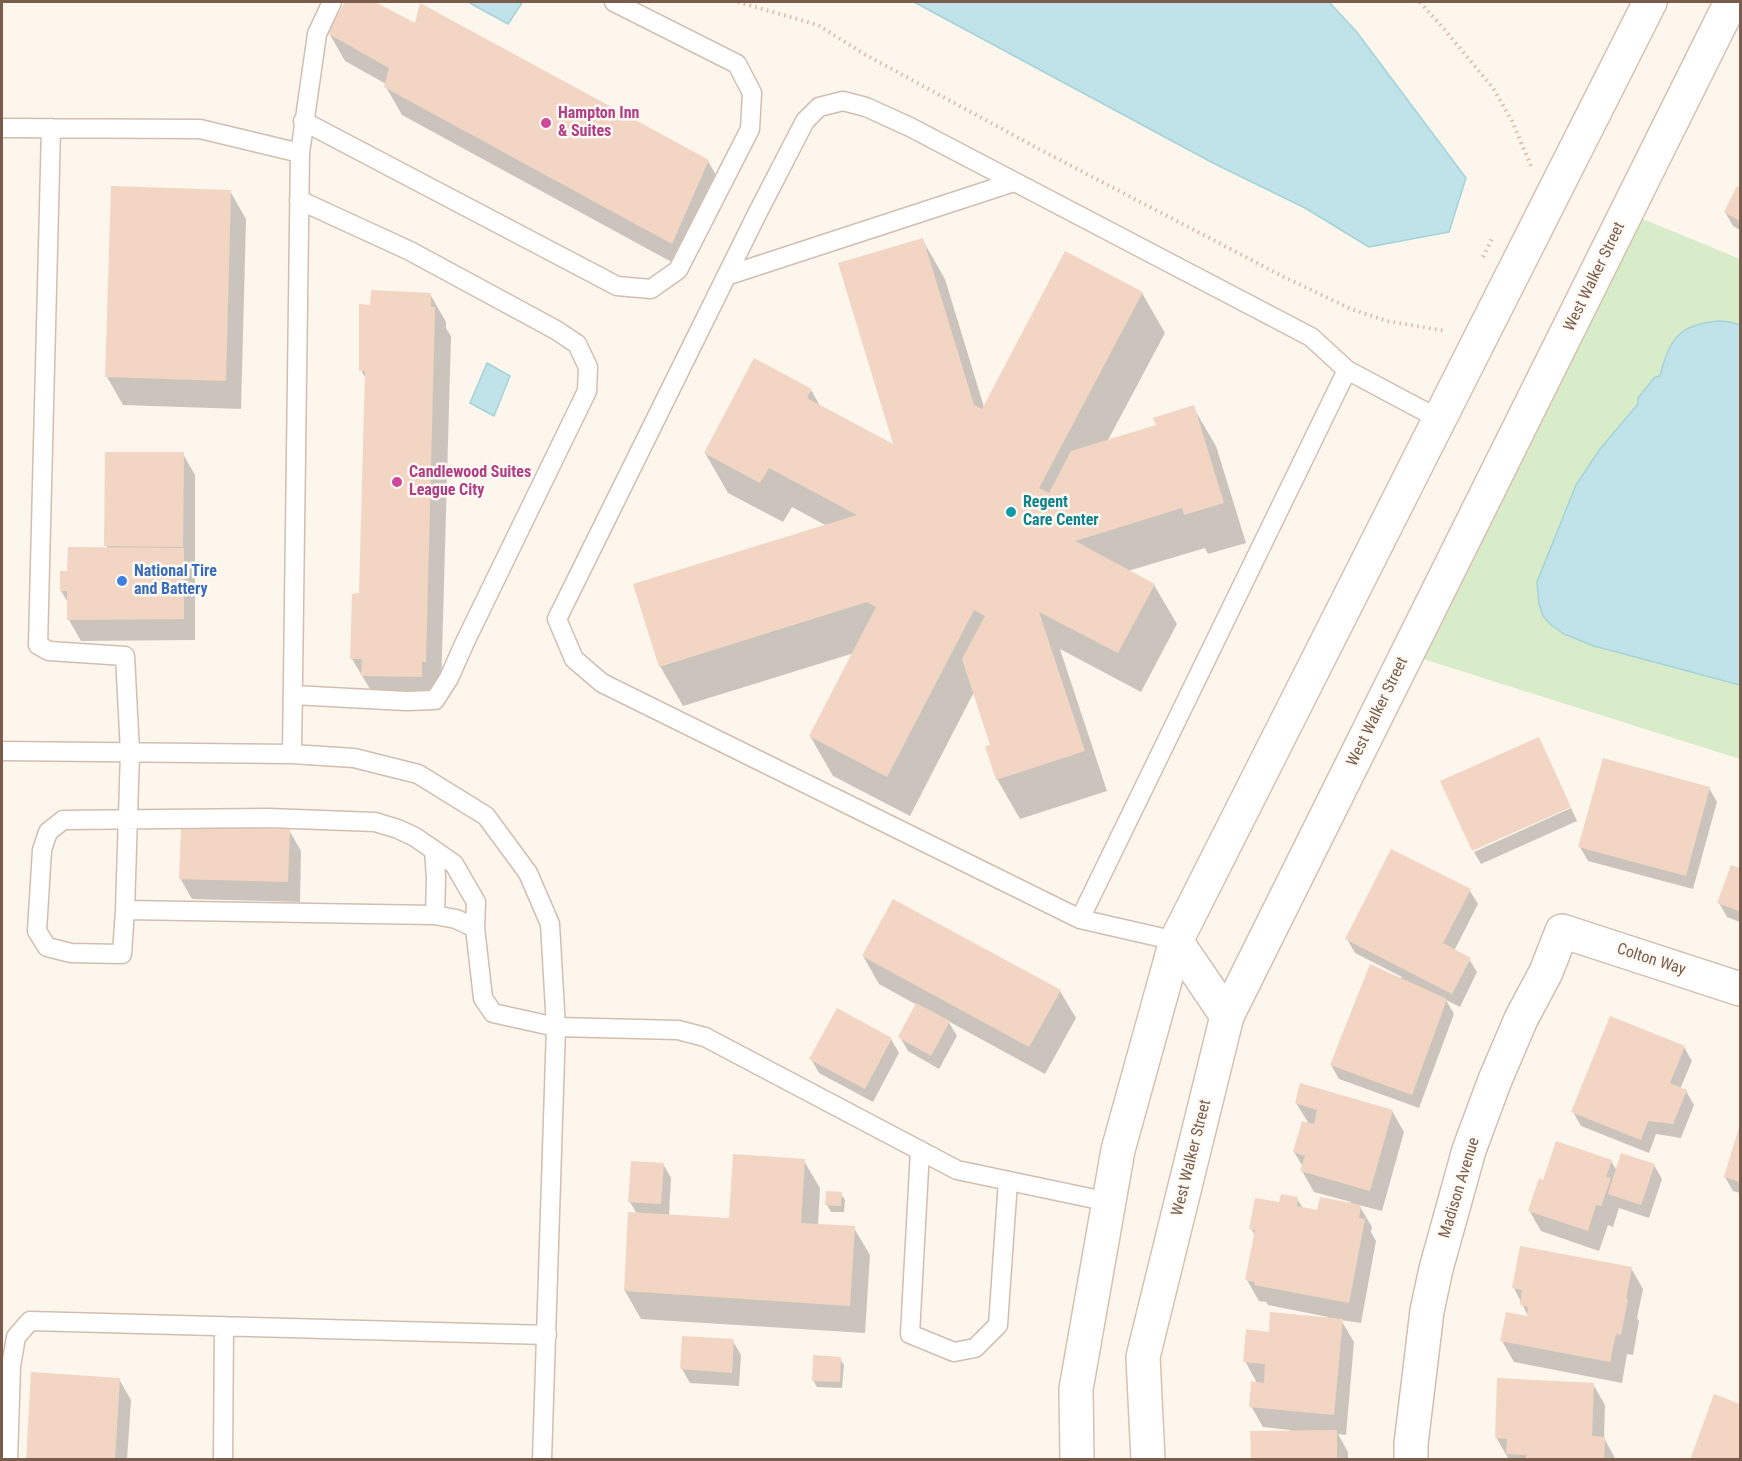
<!DOCTYPE html>
<style>
body{margin:0}
#map{position:relative;width:1742px;height:1461px;overflow:hidden;background:#fdf6ec;font-family:"Roboto Condensed",sans-serif}
canvas{display:block}
.frame{position:absolute;inset:0;border:3px solid #7a5c4d;pointer-events:none}
</style>
<div id="map">
<canvas width="1742" height="1461"></canvas>
<div class="frame"></div>
</div>
<script>
const ctx = document.querySelector('canvas').getContext('2d');
ctx.lineJoin = 'round';
function fill(path, color) { ctx.fillStyle = color; ctx.fill(path, 'evenodd'); }
function trace(path, color, width, dash) { ctx.strokeStyle = color; ctx.lineWidth = width; ctx.lineCap = dash ? 'butt' : 'round'; ctx.setLineDash(dash || []); ctx.stroke(path); }
function label(font, color, halo, rows, align = 'center') {
  ctx.font = font + ' "Roboto Condensed",sans-serif'; ctx.lineWidth = 5; ctx.setLineDash([]); ctx.textBaseline = 'middle'; ctx.strokeStyle = halo; ctx.fillStyle = color; for (const [text, x, y, turn = 0] of rows) {
    ctx.save(); ctx.translate(x, y); ctx.rotate((+turn || 0) * Math.PI / 180); ctx.textAlign = isNaN(turn) ? turn : align; if (halo) ctx.strokeText(text, 0, 0); ctx.fillText(text, 0, 0); ctx.restore();
  }
}
const green = new Path2D(`
 M1638 217 1740 259V759L1420 658Z`);
const water = new Path2D(`
 M468 2H519L522 3 508 24Z
 M914 2H1329L1356 31 1466 178 1449 232 1369 247 1305 208 1213 163Z
 M1719 321 1730 322 1740 325V685L1594 646 1564 634 1551 625 1543 616 1539 604 1537 582 1576 485 1600 449 1638 404V398L1655 377 1660 376C1669 339 1679 324 1719 321Z
 M487 363 510 376 494 416 470 403Z`);
const shadow = new Path2D(`
 M347 2H372L416 25 708 161 724 189 688 271 402 115 386 87V84L345 61 329 33Z
 M1738 188 1740 189V230L1733 226 1725 212Z
 M230 191 246 219 241 409 123 405 107 377Z
 M922 239 945 279 984 407 1142 293 1165 333 1107 442 1158 426 1193 407 1216 446 1246 543 1208 554 1205 548 1128 571 1154 585 1177 624 1141 692 1060 649 1107 791 1020 819 997 779 992 746 974 692 910 816 833 776 810 736 854 653 683 706 660 666 827 526 792 507 783 522 728 493 705 453 811 390 820 406 895 447Z
 M430 294 446 322V328L451 336 441 690 379 704 352 659 361 594 367 381 361 370 372 306Z
 M183 454 195 475V567H193L195 571V640L81 641 69 620V604L61 591 69 573 108 549 106 545Z
 M1709 788 1717 802 1693 889 1588 861 1580 847Z
 M1571 808 1577 821 1481 864 1474 852Z
 M289 830 301 851 300 902 192 899 180 878Z
 M1732 867 1740 870V922L1727 917 1719 903Z
 M1470 891 1478 904 1454 951 1469 959 1477 972 1460 1007 1446 1000 1454 1014 1419 1108 1339 1079 1331 1065 1402 977 1355 953 1347 939Z
 M863 956 1060 991 1076 1018 1045 1074 948 1021 957 1036 939 1069 908 1051 900 1037 917 1005 879 984Z
 M891 1039 899 1053 873 1102 819 1073 811 1059Z
 M1684 1047 1692 1061 1680 1089 1686 1091 1694 1105 1681 1138 1656 1134 1649 1153 1581 1126 1573 1112Z
 M1296 1103 1392 1111 1404 1132 1382 1211 1359 1205 1372 1227 1371 1232 1376 1241 1361 1323 1341 1320 1354 1342 1346 1435 1338 1434 1348 1452V1460H1252L1290 1432V1430L1263 1427 1251 1406 1257 1383 1245 1361 1270 1333 1328 1319V1317L1268 1305 1266 1302 1259 1301 1247 1280 1255 1236 1251 1228 1281 1204 1297 1199 1303 1208 1318 1211 1350 1204 1351 1202 1314 1192 1302 1171 1303 1167 1294 1152 1309 1124Z
 M1740 1127V1193L1733 1191 1725 1177Z
 M804 1161 820 1188 818 1226 854 1228 870 1255 865 1333 641 1319 625 1291 630 1213 637 1214 630 1202 663 1164 671 1178 669 1216 731 1220Z
 M1611 1161 1617 1171 1654 1165 1662 1179 1649 1218 1619 1208 1613 1227 1608 1225 1599 1251 1541 1231 1529 1210 1544 1182Z
 M841 1194 845 1200 844 1212H831L827 1205Z
 M1631 1268 1643 1289 1637 1318 1639 1321 1633 1355 1627 1354 1622 1383 1514 1362 1502 1341 1529 1318 1514 1288Z
 M733 1341 741 1355 739 1386 690 1383 682 1369Z
 M840 1359 844 1365 842 1388 817 1387 813 1380Z
 M119 1379 131 1400 127 1460H27Z
 M1593 1384 1605 1405 1604 1438 1616 1460 1508 1458 1496 1437Z
 M1714 1396 1740 1406V1460H1691Z`);
const building = new Path2D(`
 M345 2H375L415 23 420 3 709 160 672 244 384 87 389 68 327 33Z
 M111 186 231 190 226 381 105 377Z
 M1737 186 1740 188V221L1724 212Z
 M923 238 974 405 982 409 1065 251 1143 292 1039 488 1049 493 1071 451 1156 425 1153 418 1194 405 1224 503 1184 515 1182 508 1075 541 1155 584 1118 653 1039 612 1085 751 996 780 985 746 990 745 962 659 985 616 974 610 887 777 809 736 876 607 867 602 659 667 633 584 857 515 769 468 760 483 704 453 754 358 812 389 807 398 893 444 838 263Z
 M371 290 431 293V307H435L426 662H422V677L361 676 362 659H350L352 594 359 593 365 371H359V304L370 305Z
 M105 452H184L183 547 104 546Z
 M68 547 184 548V619L67 620V591H60V571H67Z
 M1539 737 1571 807 1472 851 1440 781Z
 M1603 758 1710 787 1686 876 1578 847Z
 M181 827 290 829 288 882 179 879Z
 M1391 849 1471 889 1443 943 1471 958 1452 994 1345 939Z
 M1731 865 1740 868V906L1739 911 1717 903Z
 M893 899 1061 990 1029 1047 862 956Z
 M1370 964 1447 999 1412 1095 1330 1065Z
 M916 1003 950 1021 931 1056 898 1037Z
 M837 1008 892 1038 865 1089 809 1059Z
 M1610 1016 1685 1046 1670 1083 1687 1090 1673 1124 1648 1121 1641 1140 1571 1112Z
 M1300 1083 1393 1110 1370 1191 1300 1171 1305 1156 1293 1152 1302 1121 1314 1124 1317 1110 1295 1103Z
 M1740 1124V1182L1724 1177Z
 M1556 1141 1612 1160 1606 1177 1611 1178 1601 1206 1596 1205 1588 1231 1528 1211 1539 1178 1543 1180Z
 M1621 1153 1655 1164 1641 1205 1608 1194Z
 M733 1154 805 1159 801 1223 855 1226 850 1306 624 1291 628 1212 729 1218Z
 M631 1161 664 1163 661 1204 628 1202Z
 M826 1191 842 1192 841 1206 825 1205Z
 M1281 1194 1298 1197 1297 1206 1317 1210 1320 1197 1361 1205 1359 1218 1365 1219 1349 1303 1254 1285 1255 1282 1245 1280 1255 1230 1249 1229 1255 1198 1279 1202Z
 M1520 1246 1632 1267 1626 1299H1628L1621 1335 1616 1334 1610 1362 1500 1341 1506 1312 1527 1316 1528 1307 1520 1305 1522 1290 1512 1288Z
 M1270 1312 1343 1319 1334 1415 1249 1407 1251 1381 1264 1383 1265 1364 1243 1362 1246 1329 1269 1332Z
 M682 1336 734 1339 732 1373 680 1369Z
 M813 1355 841 1357 840 1382 812 1381Z
 M31 1372 120 1378 115 1460H26Z
 M1497 1378 1594 1383 1592 1436 1605 1437 1604 1460H1526V1455L1506 1454 1507 1439 1495 1438Z
 M1714 1394 1740 1404V1460H1690Z
 M1337 1430V1460H1251L1250 1431Z`);
const path = new Path2D(`
 M738 2 818 25 864 54 1039 149 1282 276 1351 309 1387 321 1446 331
 M1420 2 1444 29 1493 88 1512 121 1531 166
 M1483 257 1493 237`);
const lane = new Path2D(`
 M303 121 617 286 651 289 678 270 750 129 752 93 737 64 614 2
 M2 128 200 129 300 153
 M51 128 38 645 49 651 125 656 130 752 125 910 435 915 456 919 475 928 483 998 493 1013 556 1027 678 1030 705 1037 957 1170 1109 1202
 M726 276 1014 182
 M293 695 406 701 435 700 449 678 465 642 587 391 588 367 577 344 556 330 410 251 299 200
 M2 751 292 754 354 758 418 774 486 816 528 873 550 924 556 1027 542 1460
 M292 754 300 153 317 34 332 2
 M434 850 436 878 435 915
 M125 910 122 954 71 953 47 947 37 931 42 850 48 832 63 820 268 818 375 822 398 829 415 837 454 864 476 902 475 928
 M1080 919 1347 370
 M1176 941 1080 919 602 683 574 659 557 619 757 214 805 121 819 107 843 101 866 107 910 127 1311 337 1347 370 1439 419
 M920 1150 910 1334 954 1352 975 1348 998 1325 1008 1181
 M8 1460 11 1366 16 1337 30 1321 547 1335
 M223 1460 224 1326`);
const street = new Path2D(`
 M1176 941 1227 1016
 M1411 1460V1444L1427 1311 1436 1269 1469 1150 1495 1080 1521 1019 1546 972 1562 931 1740 989`);
const secondary = new Path2D(`
 M1077 1460 1076 1389 1118 1150 1176 941 1650 2
 M1148 1460 1143 1357 1227 1016 1731 2`);
const markers = [
 [546,123,6,"#d1479c"],
 [397,482,6,"#d1479c"],
 [1011,512,6,"#0f9aa8"],
 [122,581,6,"#3f7fe0"]
];
const hotelNames = [
 ["Hampton Inn",558,114],
 ["& Suites",558,132],
 ["Candlewood Suites",409,473],
 ["League City",409,491]
];
const streetNames = [
 ["West Walker Street",1595,277,-64],
 ["West Walker Street",1378,712,-64],
 ["Colton Way",1651,960,18],
 ["West Walker Street",1192,1158,-76],
 ["Madison Avenue",1460,1188,-73]
];
const cultureNames = [
 ["Regent",1023,503],
 ["Care Center",1023,521]
];
const shopNames = [
 ["National Tire",134,572],
 ["and Battery",134,590]
];
fill(green, '#d8ecc9');
fill(water, '#bfe3e8');
trace(water, '#a5d3da', 1.5);
fill(shadow, '#0003');
fill(building, '#f3d5c3');
trace(lane, '#d1beb0', 21);
trace(street, '#d1beb0', 36);
trace(secondary, '#d6c0b0', 36);
trace(path, '#d9b8a5', 4, [1.5, 4.5]);
trace(lane, '#fff', 18);
trace(street, '#fff', 33);
trace(secondary, '#fff', 33);
for (const [x, y, r, color] of markers) { const dot = new Path2D(); dot.arc(x, y, r, 0, 2 * Math.PI); ctx.fillStyle = color; ctx.fill(dot); trace(dot, '#fffaf3', 2); }
label('bold 16px', '#b23c85', '#fffaf3', hotelNames, 'left');
label('16px', '#7a5c4d', '#fffaf3', streetNames);
label('bold 16px', '#0d838f', '#fffaf3', cultureNames, 'left');
label('bold 16px', '#366cbe', '#fffaf3', shopNames, 'left');
</script>
